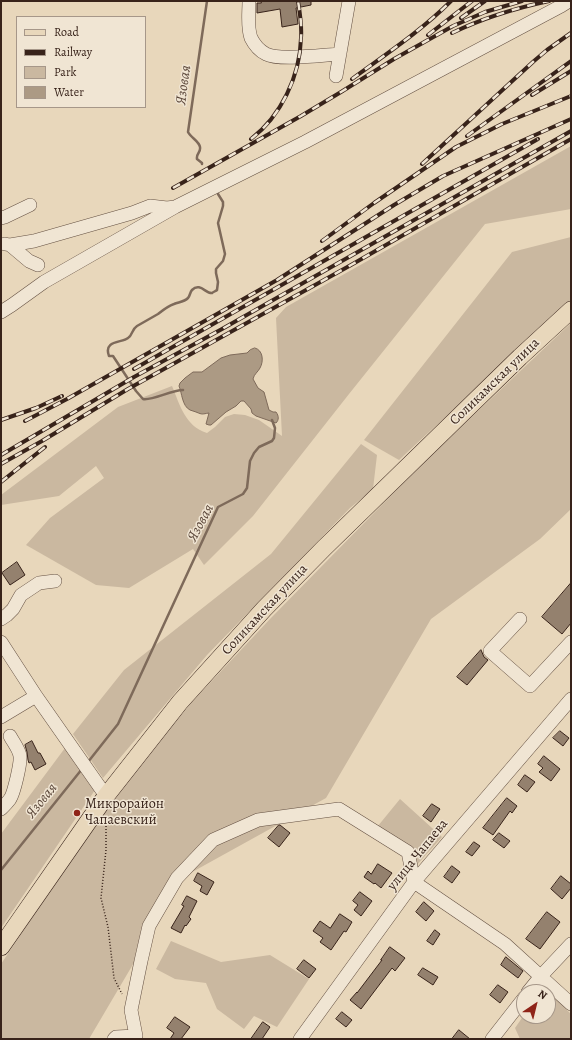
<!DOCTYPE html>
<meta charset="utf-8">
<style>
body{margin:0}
#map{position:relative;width:572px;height:1040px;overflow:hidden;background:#e8d7bb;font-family:Alegreya,serif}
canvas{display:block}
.frame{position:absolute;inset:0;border:2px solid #38231a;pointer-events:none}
.legend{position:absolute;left:16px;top:16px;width:130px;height:92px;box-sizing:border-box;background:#f0e5d3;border:1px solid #a69789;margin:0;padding:5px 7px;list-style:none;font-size:12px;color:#38231a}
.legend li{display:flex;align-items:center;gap:8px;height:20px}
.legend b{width:20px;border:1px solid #a69789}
.north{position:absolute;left:516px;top:984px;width:40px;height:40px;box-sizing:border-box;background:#f0e5d3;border:1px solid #a69789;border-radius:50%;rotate:35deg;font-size:11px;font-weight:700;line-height:16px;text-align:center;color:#38231a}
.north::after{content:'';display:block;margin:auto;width:14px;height:18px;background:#8f2418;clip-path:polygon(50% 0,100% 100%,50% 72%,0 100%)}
</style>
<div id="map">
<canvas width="572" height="1040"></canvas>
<div class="frame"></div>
<ul class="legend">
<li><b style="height:5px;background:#e8d7bb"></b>Road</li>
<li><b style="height:5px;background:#38231a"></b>Railway</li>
<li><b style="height:11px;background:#cab8a0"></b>Park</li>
<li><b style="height:11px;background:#ac9a84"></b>Water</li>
</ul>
<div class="north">N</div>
</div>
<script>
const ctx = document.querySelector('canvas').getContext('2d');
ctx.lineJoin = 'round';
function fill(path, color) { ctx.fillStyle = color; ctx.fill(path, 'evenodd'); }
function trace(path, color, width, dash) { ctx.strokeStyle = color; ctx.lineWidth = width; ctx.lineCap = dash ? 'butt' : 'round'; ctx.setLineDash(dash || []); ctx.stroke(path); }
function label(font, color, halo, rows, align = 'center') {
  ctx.font = font + ' Alegreya,serif'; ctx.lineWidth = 3; ctx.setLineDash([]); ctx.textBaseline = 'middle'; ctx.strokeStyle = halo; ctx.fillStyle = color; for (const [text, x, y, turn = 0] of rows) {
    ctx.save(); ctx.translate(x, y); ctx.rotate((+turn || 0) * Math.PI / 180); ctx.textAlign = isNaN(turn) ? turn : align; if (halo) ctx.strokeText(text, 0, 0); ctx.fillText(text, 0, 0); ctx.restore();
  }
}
const green = new Path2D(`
 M571 146V209L485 224 349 394 253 516 204 565 193 549 129 588 96 585 26 545 50 518 104 478 96 466 59 496 1 505V495L118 407 172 386C180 405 185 426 207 433L215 427 225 417 234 414 245 415 259 420 282 436 276 318 286 307Z
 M571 237V300L399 460 364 440 512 252Z
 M571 323V509L540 539 431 619 326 798 185 876 89 1039H1V964L114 795 193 701 270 619 420 466Z
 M361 444 377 455 373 489 350 508 207 655 103 778 73 734 124 670 271 554Z
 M65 748 95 790 1 928V834Z
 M400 799 442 837 415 867 373 832Z
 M171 941 221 962 270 955 309 979 277 1027 254 1016 244 1029 217 1009 206 983 175 979 156 969Z
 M544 988 571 1014V1039H520L515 1028 524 1015V1016H548V992H541Z`);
const water = new Path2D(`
 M255 348C263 350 264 361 260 368 258 372 254 374 253 379L258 388 264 392 269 410 273 412H276C279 416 279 420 276 423L256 416 252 413 251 409 244 401H241L236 406 226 412 211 425H209L206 424 209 413C202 414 203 415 196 412 194 411 192 411 190 410 182 406 182 393 179 386L180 383 185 378 193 372H202L221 358 230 355 247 353 250 350Z`);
const stream = new Path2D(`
 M202 164V163L197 159C196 153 201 153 200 147 199 141 191 138 188 132L207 1
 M183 390C171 390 152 401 143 399L136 391 113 356H109C103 340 122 343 128 338 133 335 131 330 137 326 144 322 151 318 158 314 163 310 168 306 174 304 179 302 184 302 188 298 190 296 190 292 192 290 200 282 206 294 212 293 213 292 216 291 217 290L218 282 216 273V269L223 261 225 254 218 223 223 206V202L218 194
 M88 762 118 724 218 507 243 494 247 488 250 461 254 453 259 447 272 441 274 438 275 428 272 420
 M1 870 82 769`);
const building = new Path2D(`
 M261 1H311V5L296 8 298 24 282 27 280 9 257 13V3H261Z
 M17 562 25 575 10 585 2 573Z
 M571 583V623L562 634 542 617Z
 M481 650 484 657 488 660 467 685 457 677Z
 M560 731 569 738 563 746 553 738Z
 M32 741 38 753H40L46 764 35 770 31 762 29 763 28 760 27 752 25 745Z
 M544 756 560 769 551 781 539 772 543 768 538 764Z
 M525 775 535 782 527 792 518 785Z
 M507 798 517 806 512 813 510 811 493 835 483 828Z
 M432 804 440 809 431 822 423 816Z
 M279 825H280L290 833 279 847 268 838Z
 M499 833 510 841 504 848 493 840Z
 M474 842 480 846 472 856 466 852Z
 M378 864 392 873 381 888 375 883 374 884 364 877 368 871 371 874Z
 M452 866 460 872 452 883 444 877Z
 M198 873 214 882 207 895 200 891 202 886 194 881Z
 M561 876 571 884V888L562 899 551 889Z
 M360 892 372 901 361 916 354 910 358 905 353 901Z
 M187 896 197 901 189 917 191 919 186 926 185 925 181 933 171 928 184 906 182 905Z
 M424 902 434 911 426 921 416 912Z
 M547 912 560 922 540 949 526 939Z
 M340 914 352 922 346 932 344 931 331 950 320 942 323 938 313 931 320 921 330 928Z
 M435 930 440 934 433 945 427 941Z
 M390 947 405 958 395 971 392 968 361 1009 350 1000 357 992V993L382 960H381Z
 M506 957 523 971 518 978 501 965Z
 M304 960 316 969 309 978 297 969Z
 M423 968 438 977 433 985 418 975Z
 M498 985 508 992 500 1003 490 995Z
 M342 1012 352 1020 346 1027 336 1019Z
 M175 1017 190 1027 181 1039H170L174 1033 167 1028Z
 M263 1022 270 1027 262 1039H251Z
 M459 1030 470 1039H452Z`);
const path = new Path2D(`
 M106 820V850L101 898 108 927 114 978 122 994`);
const minor = new Path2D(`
 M249 1C249 13 247 27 251 38 254 44 260 51 266 54 279 61 323 55 340 54
 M336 76 349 1
 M1 218 5 217 30 205
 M5 244 10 245 29 261 38 265
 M10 245 34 241 132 213 150 206 167 208 175 207
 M1 312 12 305 44 282 175 207 305 142 561 6 569 1
 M1 619 7 615 13 609 21 595 39 583 55 581
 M520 619 490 651 530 686 571 642
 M1 642 36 696 106 796
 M1 717 36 696
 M1 809C4 806 7 803 10 799 14 793 21 763 20 756 19 749 13 742 10 736
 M528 992 541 976 571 944
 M136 1036 131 1010 141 961 149 926 177 878 213 840 258 820 339 809 408 852 414 882 505 944 571 1004
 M114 1039 116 1037 136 1036
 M300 1039 414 882 571 699
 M492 1039 524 998`);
const major = new Path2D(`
 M1 947 106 796 180 702 264 609 324 548 520 357 571 310`);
const rail = new Path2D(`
 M461 18 485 1
 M452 33C483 18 516 8 549 1
 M428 35 472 1
 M352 79C386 54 421 31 451 1
 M532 95 571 71
 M467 136 571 61
 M251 139C281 116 300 76 301 38 302 26 300 13 298 1
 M422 164 534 61 547 50 571 33
 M173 188 301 116 341 92 394 59 453 26 485 12 522 1
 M322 241 374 203 456 147 502 124 571 96
 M134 369 538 139
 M1 420 36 408 62 396
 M25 421 67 399 277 280 394 205 443 176 571 119
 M1 455 134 377 222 329 571 131
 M1 464 42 441 128 389 351 265 571 139
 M1 482 45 447`);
const markers = [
 [77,813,4,"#8f2418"]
];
const streetNames = [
 ["Соликамская улица",495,382,-44],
 ["Соликамская улица",265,610,-47],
 ["улица Чапаева",418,855,-51]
];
const poiNames = [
 ["Микрорайон",85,805],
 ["Чапаевский",85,821]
];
const waterNames = [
 ["Язовая",184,85,-82],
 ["Язовая",201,523,-62],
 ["Язовая",42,801,-51]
];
fill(green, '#cab8a0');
fill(water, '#ac9a84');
trace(water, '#7e6a5a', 1);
trace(stream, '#7e6a5a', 2.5);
fill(building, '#94816e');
trace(building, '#38231a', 1);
trace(minor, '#645042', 14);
trace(major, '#38231a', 18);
trace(path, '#38231a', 1.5, [1, 2]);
trace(minor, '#f0e5d3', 13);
trace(major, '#e8d7bb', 17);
trace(rail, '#38231a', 4);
trace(rail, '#f0e5d3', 2.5, [8]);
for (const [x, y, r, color] of markers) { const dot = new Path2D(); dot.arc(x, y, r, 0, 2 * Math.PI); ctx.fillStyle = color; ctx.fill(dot); trace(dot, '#f0e5d3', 1.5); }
label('14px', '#38231a', '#f0e5d3', streetNames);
label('14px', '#38231a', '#f0e5d3', poiNames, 'left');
label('italic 15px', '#5b473a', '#f0e5d3', waterNames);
</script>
